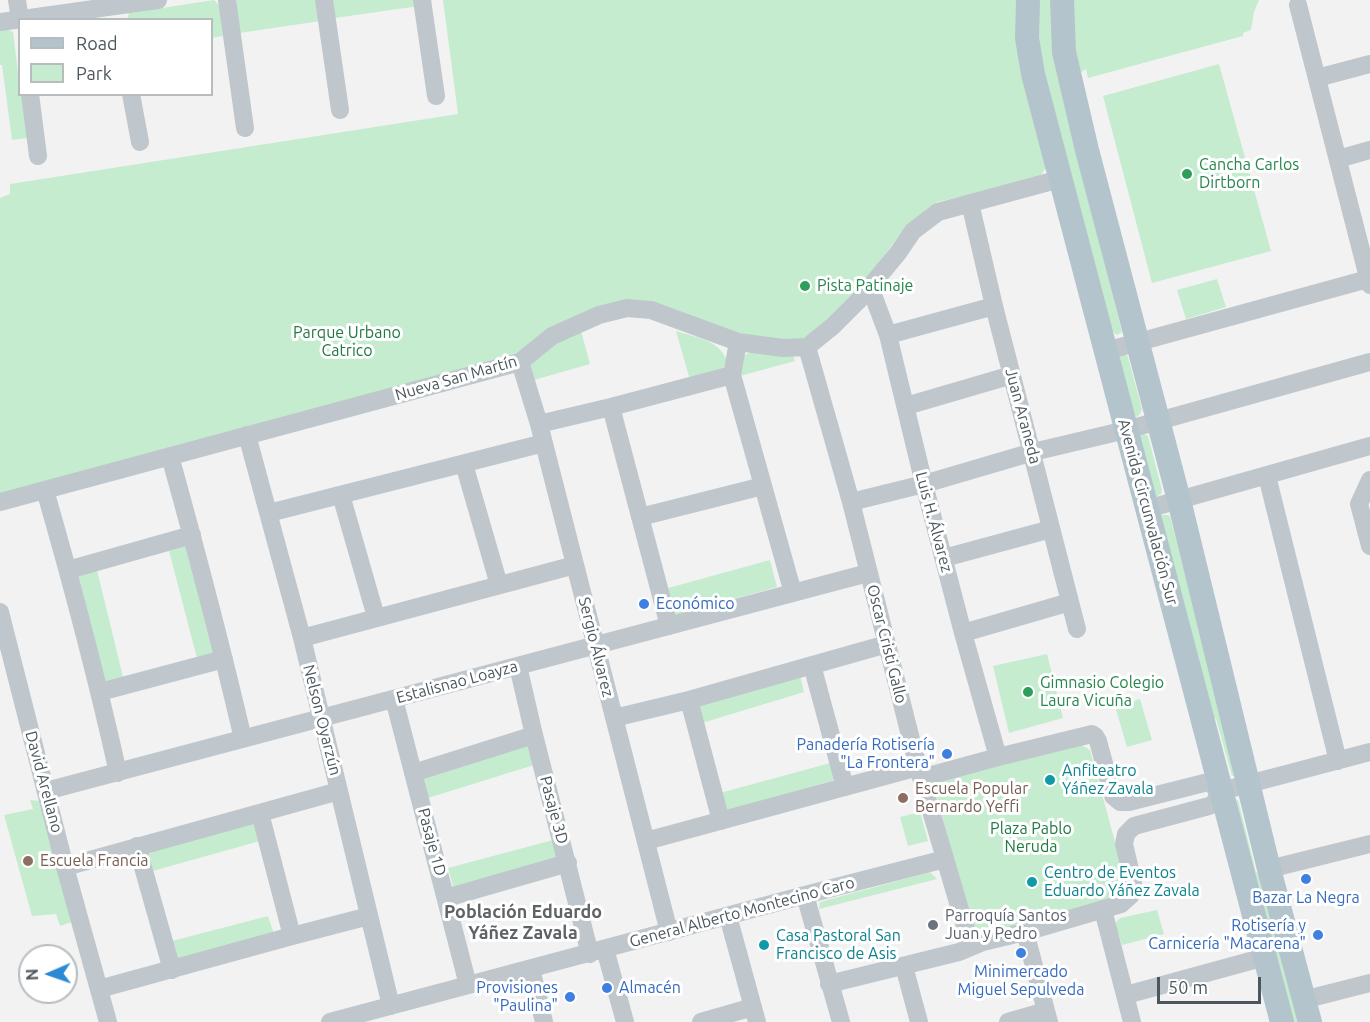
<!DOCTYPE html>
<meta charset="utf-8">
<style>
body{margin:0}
#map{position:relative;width:1370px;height:1022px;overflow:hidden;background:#f3f2f2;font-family:Ubuntu,sans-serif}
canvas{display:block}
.legend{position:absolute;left:18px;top:18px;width:195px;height:78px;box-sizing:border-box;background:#fff;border:2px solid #b7bcbe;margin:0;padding:8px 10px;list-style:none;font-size:18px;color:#4b575d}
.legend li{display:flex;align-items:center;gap:12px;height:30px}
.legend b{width:30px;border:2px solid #b7bcbe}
.north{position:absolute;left:18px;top:944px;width:60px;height:60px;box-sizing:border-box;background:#fff;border:2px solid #b7bcbe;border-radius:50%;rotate:268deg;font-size:16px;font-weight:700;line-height:24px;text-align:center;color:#4b575d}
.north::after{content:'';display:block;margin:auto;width:21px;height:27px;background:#2b8ad4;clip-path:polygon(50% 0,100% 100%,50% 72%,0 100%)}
.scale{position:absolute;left:1157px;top:977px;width:104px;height:27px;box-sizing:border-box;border:3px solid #4b575d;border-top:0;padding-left:8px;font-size:18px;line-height:21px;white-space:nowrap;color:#4b575d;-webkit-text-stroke:4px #fff;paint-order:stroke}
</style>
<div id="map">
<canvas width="1370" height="1022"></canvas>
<ul class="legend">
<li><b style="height:8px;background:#b4c4cd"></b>Road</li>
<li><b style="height:16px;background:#c5eccf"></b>Park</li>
</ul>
<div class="north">N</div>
<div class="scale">50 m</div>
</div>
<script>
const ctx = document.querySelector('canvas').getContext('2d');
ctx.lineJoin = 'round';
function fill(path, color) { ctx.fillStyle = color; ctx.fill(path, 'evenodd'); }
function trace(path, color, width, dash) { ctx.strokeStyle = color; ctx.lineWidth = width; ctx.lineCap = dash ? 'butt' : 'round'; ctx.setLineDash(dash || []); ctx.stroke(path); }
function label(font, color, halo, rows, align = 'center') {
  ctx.font = font + ' Ubuntu,sans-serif'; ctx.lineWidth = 6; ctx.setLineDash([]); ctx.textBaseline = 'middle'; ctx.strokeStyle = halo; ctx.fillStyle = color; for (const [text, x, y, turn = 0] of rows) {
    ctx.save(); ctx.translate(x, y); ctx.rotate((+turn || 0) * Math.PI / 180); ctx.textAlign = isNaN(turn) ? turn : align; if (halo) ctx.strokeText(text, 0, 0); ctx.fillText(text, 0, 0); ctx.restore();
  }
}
const green = new Path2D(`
 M214 0 220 6 223 36 212 38V20H127L129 13Z
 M237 0H318L321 21 239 33 235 2Z
 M332 0H418L419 6 335 18Z
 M443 0H1259L1254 12 1251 30 1243 33V36L1088 78 1086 69 1060 85 1122 332 1117 335 1111 330 1049 164 1040 176 970 195 937 202 908 224 856 293 816 332 801 339H773L737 333 652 302 515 355 0 497V198L10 194V184L458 114Z
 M7 29 13 32 19 80 20 94 22 95 28 138 12 140 2 65H0V30Z
 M1219 64 1271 251 1152 283 1103 96Z
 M1217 279 1226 307 1186 319 1177 290Z
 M580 327 590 364 534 380 529 362Z
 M676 331C695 337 720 340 727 361L722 371 690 380Z
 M751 352 793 355 795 361 740 376 743 356Z
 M1126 354 1128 357 1142 409 1140 414 1137 417 1131 415 1119 355Z
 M1144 434 1148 436 1162 490 1161 494 1156 497 1139 436Z
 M1161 515H1167L1170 516 1238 775 1232 776 1216 719 1207 713Z
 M188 545 217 657 198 662 169 551Z
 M770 560 777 587 669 617 661 590Z
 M96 566 124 681 103 687 75 573Z
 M1047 654 1063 718 1009 733 993 666Z
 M799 671 804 692 702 723 696 701Z
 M1140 699 1152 740 1127 747 1115 706Z
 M528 744 534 765 428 798 421 774Z
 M1080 744 1090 750 1127 886 1123 894 992 933 973 930 935 790 941 781Z
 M834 762 838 779 725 811 720 793Z
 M30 800 40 801 72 922 60 926 56 914 32 916 4 815 33 809Z
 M1238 800 1256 872 1263 877 1301 1022H1291L1233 802Z
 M920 812 928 841 908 846 900 817Z
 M254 822 260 841 149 872 144 853Z
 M557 839 563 862 454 890 448 868Z
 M930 872 937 879 819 909 820 902Z
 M1157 910 1164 934 1122 945 1115 923 1120 918Z
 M268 916 274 934 178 961 172 941Z`);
const minor = new Path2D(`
 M17 0 20 20
 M227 0 245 128
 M324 0 340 110
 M422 0 436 96
 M1298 5 1370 285
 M0 22 158 0
 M1317 78 1370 64
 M30 94 38 156
 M131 94 140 142
 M1338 159 1370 150
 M970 203 994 306 1077 629
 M870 287 888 335 924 484 963 633 998 757
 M888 335 994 306
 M738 342 732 375 793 593
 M807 347 851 502 918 767 969 940 983 942 1025 932 1121 904 1131 895 1133 882 1124 844 1126 834 1134 826 1209 806 1215 803 1218 792
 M1106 351 1368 279
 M520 362 539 424 669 932
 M906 406 1012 375
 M611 407 669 626
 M539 424 611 407 732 375
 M247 435 302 638 391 1006
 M170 456C196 550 221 644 243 739
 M464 464 499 585
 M1267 476 1338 761
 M1370 480 1359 504 1370 546
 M45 490C72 584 97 678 118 773
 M341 495 376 617
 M0 502 520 362 552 336 599 315 627 308 651 310 738 342 783 348 807 347 833 326 859 300 898 253 913 231 938 212 1060 179
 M851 502 924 484 1033 452 1126 430 1370 362
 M1147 509 1370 446
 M269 513 544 443
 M640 517 763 486
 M944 558 1051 529
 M68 570 192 535
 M0 612 65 867 108 1022
 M963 633 1070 602
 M302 638 575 565
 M812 665 845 787
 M518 666 534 735 590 954
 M100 692 224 659
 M394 699 468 985
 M689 700 721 821
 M614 718 689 700 887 644
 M413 773 534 735
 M921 778 998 757 1092 734 1095 736 1098 741 1113 796 1120 802H1129L1208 782 1213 785 1218 792
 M46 791 868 573
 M1218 792 1370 752
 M260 813 292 936
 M646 841 918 767
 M137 846 172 970
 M65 867 339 791
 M1269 869 1370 844
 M805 895 841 1022
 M446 898 568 863
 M1103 910 1132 1022
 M728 916 757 1022
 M1025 932 1049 1022
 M605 949 625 1022
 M904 966 919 1022
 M531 969 544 1022
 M829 984 959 952 983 942
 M99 989 292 936 369 916
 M1126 995 1265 957
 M1303 1000 1370 983
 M330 1022 805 895 945 859
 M701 1022 753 1007
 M1008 1022 1046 1011`);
const major = new Path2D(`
 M1028 0 1027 38 1033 74 1282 1022
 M1062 0 1064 52 1087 150 1179 500 1269 869 1310 1022`);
const markers = [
 [1187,174,6,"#2e9e5b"],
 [805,286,6,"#2e9e5b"],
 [644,604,6,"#3f7fe0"],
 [1028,692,6,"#2e9e5b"],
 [947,754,6,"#3f7fe0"],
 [1050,780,6,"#0f9aa8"],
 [903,798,6,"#8d6e63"],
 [28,861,6,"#8d6e63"],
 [1306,879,6,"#3f7fe0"],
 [1032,882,6,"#0f9aa8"],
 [933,925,6,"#6b7280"],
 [1318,935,6,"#3f7fe0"],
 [764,945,6,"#0f9aa8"],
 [1021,953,6,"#3f7fe0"],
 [607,988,6,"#3f7fe0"],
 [570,997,6,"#3f7fe0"]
];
const leisureNames = [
 ["Cancha Carlos",1199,165],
 ["Dirtborn",1199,183],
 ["Pista Patinaje",817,286],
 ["Gimnasio Colegio",1040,683],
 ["Laura Vicuña",1040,701]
];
const parkNames = [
 ["Parque Urbano",347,333],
 ["Catrico",347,351],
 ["Plaza Pablo",1031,829],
 ["Neruda",1031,847]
];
const streetNames = [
 ["Nueva San Martín",456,378,-16],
 ["Juan Araneda",1023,416,75],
 ["Avenida Circunvalación Sur",1148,512,75],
 ["Luis H. Álvarez",934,522,75],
 ["Oscar Cristi Gallo",887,644,76],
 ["Sergio Álvarez",596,647,76],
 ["Estalisnao Loayza",457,682,-15],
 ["Nelson Oyarzún",322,720,76],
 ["David Arellano",44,782,75],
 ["Pasaje 3D",554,810,75],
 ["Pasaje 1D",432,842,75],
 ["General Alberto Montecino Caro",742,912,-15]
];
const shopNames = [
 ["Económico",656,604,"left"],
 ["Panadería Rotisería",935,745],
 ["\"La Frontera\"",935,763],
 ["Bazar La Negra",1306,898,"center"],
 ["Rotisería y",1306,926],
 ["Carnicería \"Macarena\"",1306,944],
 ["Minimercado",1021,972,"center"],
 ["Miguel Sepulveda",1021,990,"center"],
 ["Provisiones",558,988],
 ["\"Paulina\"",558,1006],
 ["Almacén",619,988,"left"]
];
const cultureNames = [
 ["Anfiteatro",1062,771],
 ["Yáñez Zavala",1062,789],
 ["Centro de Eventos",1044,873],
 ["Eduardo Yáñez Zavala",1044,891],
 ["Casa Pastoral San",776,936],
 ["Francisco de Asis",776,954]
];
const educationNames = [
 ["Escuela Popular",915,789],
 ["Bernardo Yeffi",915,807],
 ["Escuela Francia",40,861]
];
const worshipNames = [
 ["Parroquía Santos",945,916],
 ["Juan y Pedro",945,934]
];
const neighbourhoodNames = [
 ["Población Eduardo",523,912],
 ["Yáñez Zavala",523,933]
];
fill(green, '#c5eccf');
trace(minor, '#bfc7cc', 18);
trace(major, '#b4c4cd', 24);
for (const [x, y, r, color] of markers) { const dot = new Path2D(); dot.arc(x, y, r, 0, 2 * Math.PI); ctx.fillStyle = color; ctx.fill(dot); trace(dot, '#fff', 2); }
label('16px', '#27864d', '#fff', leisureNames, 'left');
label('16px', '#217942', '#fff', parkNames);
label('16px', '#4b575d', '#fff', streetNames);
label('16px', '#366cbe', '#fff', shopNames, 'right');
label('16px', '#0d838f', '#fff', cultureNames, 'left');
label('16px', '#785e54', '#fff', educationNames, 'left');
label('16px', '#5b616d', '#fff', worshipNames, 'left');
label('bold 18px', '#5e6366', '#fff', neighbourhoodNames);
</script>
